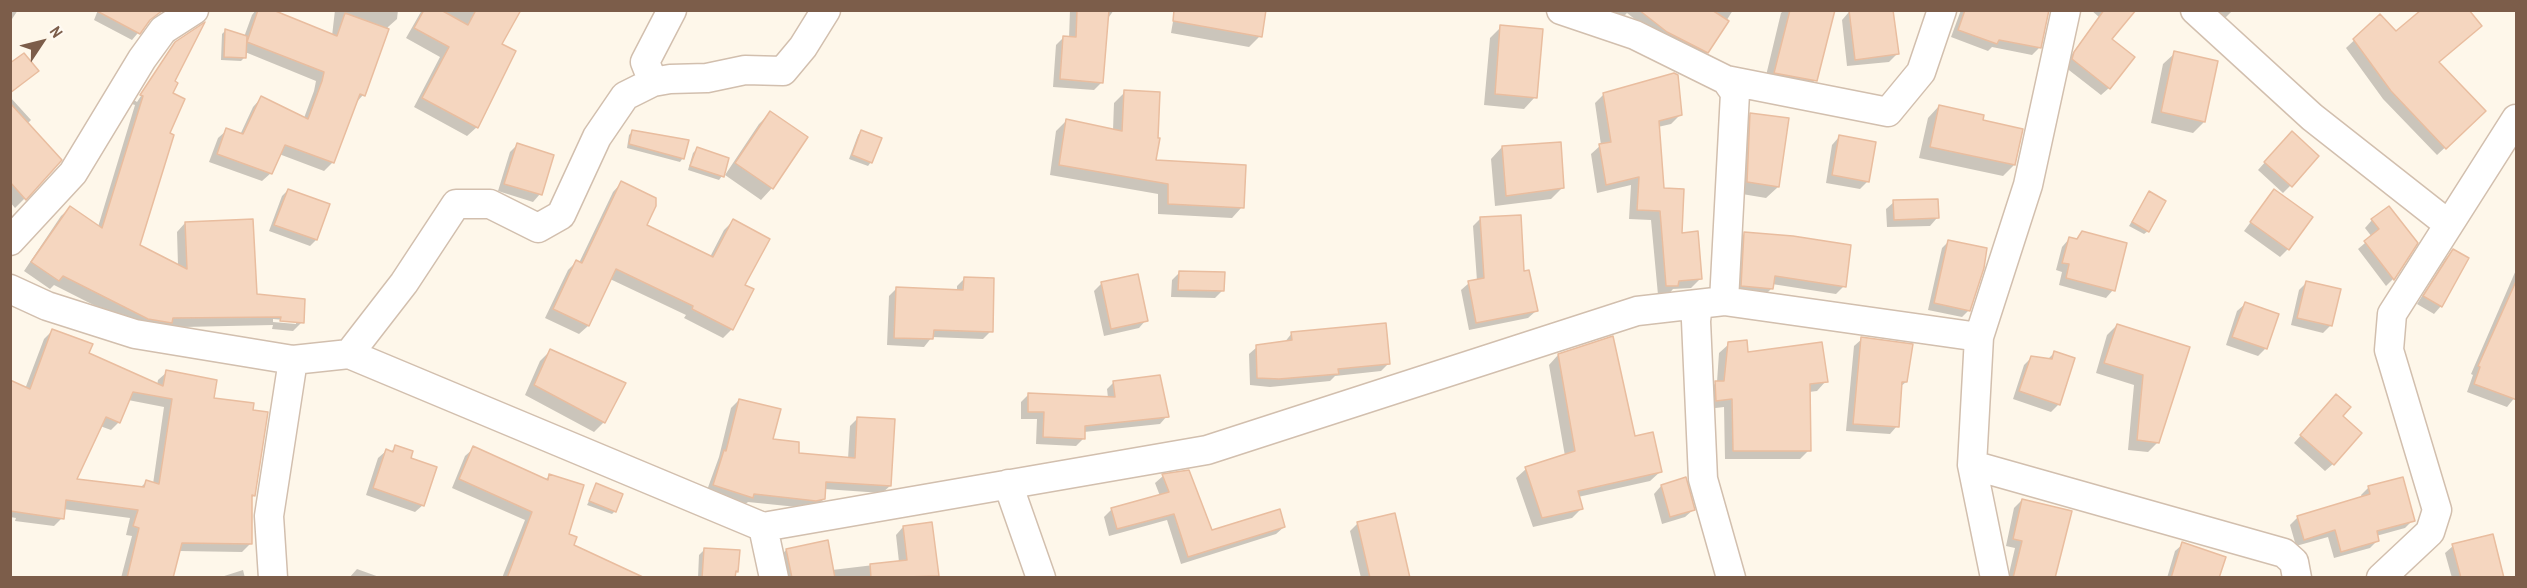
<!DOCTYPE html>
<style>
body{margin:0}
#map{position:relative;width:2527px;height:588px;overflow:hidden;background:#fef7ea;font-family:"Archivo Narrow",sans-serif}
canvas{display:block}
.frame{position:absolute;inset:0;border:12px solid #7c5d4a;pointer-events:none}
.north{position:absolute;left:12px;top:12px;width:60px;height:60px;-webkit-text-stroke:4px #fffaf2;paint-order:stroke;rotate:55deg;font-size:16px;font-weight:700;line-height:24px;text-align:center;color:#7c5d4a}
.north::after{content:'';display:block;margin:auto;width:21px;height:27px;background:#7c5d4a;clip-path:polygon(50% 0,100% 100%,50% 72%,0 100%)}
</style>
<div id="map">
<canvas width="2527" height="588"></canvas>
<div class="frame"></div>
<div class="north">N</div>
</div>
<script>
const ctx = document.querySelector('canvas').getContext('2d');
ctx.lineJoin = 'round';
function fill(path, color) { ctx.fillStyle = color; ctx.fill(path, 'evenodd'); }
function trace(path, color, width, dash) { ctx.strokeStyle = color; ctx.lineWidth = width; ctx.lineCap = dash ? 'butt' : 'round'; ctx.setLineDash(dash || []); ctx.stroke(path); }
const shadow = new Path2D(`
 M10 10H18L10 22Z
 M98 10H164L148 21 132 40 94 20Z
 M256 10H272L332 36 335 10H398L397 19 388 27 363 95 355 104 333 162 324 171 279 154 271 173 262 181 209 162 218 138 227 130 240 135 253 107 261 98 304 118 314 91 316 81 245 52V57L241 61 221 60 222 34 225 31 244 37 252 15Z
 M422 10H519L500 44 477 127 467 136 414 107 440 57 406 38Z
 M1070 10H1114L1106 21 1102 82 1094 90 1053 87 1056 45 1064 37 1069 38Z
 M1175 10 1260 36 1249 47 1171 33Z
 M1600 10H1733L1707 52 1700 59 1660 39 1627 13 1620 20Z
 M1784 10H1833L1815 80 1804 92 1764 84 1781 13Z
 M1961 10H2004L2039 48 2032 55 1992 47 1988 51 1951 37Z
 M2091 10H2134L2110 39 2109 88 2101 95 2065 67 2067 61 2099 17Z
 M2204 10H2233L2219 24Z
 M1849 12 1897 54 1889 62 1847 66 1842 20Z
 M2380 16 2396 33 2437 62 2484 111 2437 155 2383 99 2346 48Z
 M1501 27 1535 97 1524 109 1484 105 1490 38Z
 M174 46 167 134 139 246 178 266 177 232 185 223 255 296 302 322 293 331 272 329 273 325 139 328 54 285 50 289 24 271 61 216 70 208 98 227 135 105 132 104 134 100 137 102ZM273 319 296 321V324L273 322Z
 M2175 53 2204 122 2193 133 2151 123 2163 64Z
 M1125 92 1154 161 1242 207 1232 218 1158 214V194L1050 175 1056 131 1067 120 1113 130 1114 103Z
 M1604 94 1680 115 1671 124 1658 127 1662 190 1700 279 1691 288 1673 289 1668 295H1658L1651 220 1629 219 1631 185 1597 193 1591 154 1601 145 1595 103Z
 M10 97 31 120 27 124 25 198 15 208 10 202Z
 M1939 106 1981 121 2014 165 2003 176 1919 158 1928 118Z
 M770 113 806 137 772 188 761 200 725 175 759 124Z
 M1751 114 1778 187 1766 198 1736 193 1740 126Z
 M633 131 683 158 680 162 627 148 629 135Z
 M861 131 871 162 868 166 849 159 858 135Z
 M1839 137 1868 181 1860 189 1826 183 1832 145Z
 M2284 141 2291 185 2283 193 2258 170Z
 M518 144 540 194 533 202 498 191 510 152Z
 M1502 147 1563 187 1551 199 1495 206 1491 159Z
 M697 149 722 176 719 180 688 170 693 153Z
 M621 183 645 225 710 257 724 230 733 221 743 286 732 329 723 338 684 318 686 315 610 279 588 326 579 334 545 318 568 270 576 262 579 263 613 192Z
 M288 190 328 205 316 240 310 246 269 231 282 196Z
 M2274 191 2288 249 2280 257 2244 231Z
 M2149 193 2148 231 2144 234 2129 226Z
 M1894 202 1937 218 1930 226 1887 227 1886 209Z
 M1481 218 1523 272 1536 311 1528 318 1469 330 1461 290 1469 283 1477 281 1473 226Z
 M2372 220 2416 243 2393 279 2386 286 2358 249 2372 237 2365 228Z
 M2082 233 2113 290 2106 298 2059 285 2062 272 2056 270 2062 247 2069 239 2075 240Z
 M1745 234 1844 286 1836 294 1772 284V288L1764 296 1734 293 1737 241Z
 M1948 242 1969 310 1962 317 1928 310 1942 248Z
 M2453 251 2441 306 2434 314 2417 304 2446 258Z
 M2516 270V396L2507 407 2467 392 2473 375 2471 374Z
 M1179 273 1223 290 1215 298 1171 297 1172 280Z
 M964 279 991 331 983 339 932 337 924 347 887 345 889 296 897 288 957 291V286Z
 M2307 282 2331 325 2323 333 2291 325 2299 290Z
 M1102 283 1146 320 1139 328 1104 336 1094 291Z
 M2245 304 2277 315 2265 349 2258 356 2226 345 2237 311Z
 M2117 325 2188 348 2158 442 2148 452 2128 450 2134 385 2096 373 2107 335Z
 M52 331 87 354 157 385 158 380 167 372 212 399 254 495 251 498 250 544 242 552 179 551 172 578H121L132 536 126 535 130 518 63 509 62 518 54 526 15 521 16 518 10 517V386L25 389 44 339ZM128 400 164 407 153 484 146 482 140 488 75 480 100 426 111 430 119 422Z
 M1292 333 1388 364 1381 371 1335 376 1330 381 1270 387 1250 385 1249 354 1257 347 1284 343Z
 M1862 339 1906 382 1900 387 1897 426 1890 434 1846 431 1854 346Z
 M1729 344 1747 354 1826 381 1817 391 1809 392V450L1800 459H1725L1724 407 1707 409V391L1717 382 1719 353Z
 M550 351 604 422 594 432 525 395 540 361Z
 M2054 353 2059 404 2051 412 2013 399 2024 365 2031 358 2047 360Z
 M1558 355 1634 438 1660 472 1650 481 1578 497 1582 508 1572 518 1533 527 1516 478 1526 469 1565 456 1549 365Z
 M1114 382 1167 416 1160 424 1084 432 1083 439 1076 446 1036 444 1037 419H1021V402L1029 394 1108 398 1107 389Z
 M739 400 771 441 797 455 848 459 850 426 858 418 890 486 882 493 824 489V499L816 507 807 508 748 502 744 505 706 493 719 457 731 408Z
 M2329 404 2341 416 2333 464 2325 471 2294 443Z
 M396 447 409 459 423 505 415 512 366 495 378 458 386 451 390 452Z
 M474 448 545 480 550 475 572 546 623 578H502L525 520 452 488 465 456Z
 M1163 476 1211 532 1284 527 1276 534 1181 564 1167 520 1109 536 1104 517 1112 509 1160 496 1155 483Z
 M2402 479 2413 520 2405 528 2376 536 2378 540 2370 548 2334 558 2328 537 2296 546 2290 525 2298 517 2362 498 2361 495 2368 488Z
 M597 485 615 511 612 514 587 505Z
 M1661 486 1693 510 1685 517 1662 524 1654 494Z
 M2022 500 2054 578H2008L2015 548 2006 546 2014 508Z
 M1357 524 1409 578H1361L1350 531Z
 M903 527 938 575 935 578H783L779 558 786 550 832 570 899 562 896 535Z
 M2183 544 2218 578H2167L2175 551Z
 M2453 546 2503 578H2452L2445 553Z
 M705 549 737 571 733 578H698L699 555Z
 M357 569 382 578H349Z
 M243 570 245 578H218Z`);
const building = new Path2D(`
 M95 10H163L150 20 140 34Z
 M258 10H273L337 36 345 13 389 29 365 96 360 94 334 163 285 145 272 174 217 154 226 128 243 134 261 96 308 119 322 81 324 72 247 42Z
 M424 10H441L468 25 476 10H521L502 44 516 51 478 128 422 98 449 47 414 28Z
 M1077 10H1109L1103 83 1060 79 1063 36 1076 37Z
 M1174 10H1266L1262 37 1173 21Z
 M1639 10H1712L1729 21 1708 53 1667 32Z
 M1790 10H1835L1817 81 1774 73Z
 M1849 10H1893L1899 54 1855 60Z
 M1965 10H2049L2041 48 1999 40 1997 44 1958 30Z
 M2104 10H2136L2112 39 2135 57 2110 89 2072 59 2074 52Z
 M2421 10H2469L2482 26 2439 62 2486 111 2446 149 2391 91 2353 39 2380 14 2396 31Z
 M205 22 175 81 178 83 173 93 185 99 170 133 174 135 140 245 187 269 185 222 253 219 257 294 305 299 304 323 280 321 281 317 173 318 172 323 148 319 63 276 59 281 31 262 70 206 102 228 143 96 140 95 175 42Z
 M1500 25 1543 29 1537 98 1495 94Z
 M225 29 247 36 246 58 224 57Z
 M2174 51 2218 61 2205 122 2161 112Z
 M24 53 39 71 10 93V63Z
 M1674 73 1678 75 1682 115 1659 121 1664 188 1684 189 1682 233 1698 231 1702 279 1679 281 1678 286H1666L1660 211 1637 210 1639 177 1606 185 1599 144 1611 142 1603 93Z
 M1124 90 1160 92 1158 138H1160L1156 160 1246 165 1244 208 1168 204V184L1059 165 1066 119 1122 131Z
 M10 103 62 160 26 200 10 182Z
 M1939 105 1984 115 1983 120 2023 129 2015 165 1930 147Z
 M770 111 808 137 773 189 735 163Z
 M1750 113 1789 118 1779 187 1747 182Z
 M632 130 689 140 684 159 629 144Z
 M861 130 882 138 872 163 852 155Z
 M2292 131 2319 156 2292 187 2264 162Z
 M1839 135 1876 142 1869 182 1832 175Z
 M1561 142 1564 188 1506 196 1502 146Z
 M517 143 554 155 542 195 504 184Z
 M697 147 729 158 724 177 690 166Z
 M621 181 656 198V206L647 225 713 257 733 219 770 239 745 285 754 289 733 330 692 309 693 306 616 269 589 326 553 309 576 260 582 263Z
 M288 189 330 204 317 240 274 225Z
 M2274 189 2313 217 2289 250 2250 222Z
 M2149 191 2166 201 2149 232 2132 222Z
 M1938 199 1939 218 1894 220 1893 200Z
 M2389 206 2418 243 2394 280 2364 241 2379 229 2371 219Z
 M1521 215 1524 271 1529 270 1538 311 1476 323 1468 281 1484 278 1480 217Z
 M2082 231 2127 243 2115 291 2066 278 2069 264 2062 263 2069 237 2077 239Z
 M1744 232 1793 236 1851 245 1846 287 1775 276 1773 289 1741 286Z
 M1948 240 1987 248 1984 268 1970 311 1934 303Z
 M2453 249 2469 258 2442 307 2423 296Z
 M1179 271 1225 272 1224 291 1178 290Z
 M1138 274 1148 321 1111 329 1101 282Z
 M964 277 994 278 993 332 934 330 933 339 894 338 896 287 963 290Z
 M2517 279V400L2474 384 2480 367 2478 366Z
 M2306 281 2341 289 2332 326 2297 318Z
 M2245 302 2279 314 2267 349 2232 337Z
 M1386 323 1390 364 1338 369 1339 374 1279 379 1257 378 1256 345 1292 340 1291 332Z
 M2117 324 2190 347 2159 443 2137 440 2143 375 2104 363Z
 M52 329 93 344 89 353 163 386 166 370 217 380 214 398 254 403 253 410 268 412 255 496 252 495V544L182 543 173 578H127L139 528 133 526 138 510 66 500 64 519 10 511V380L30 389ZM133 392 172 399 159 484 146 480 144 487 77 479 106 417 120 423Z
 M1613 336 1635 436 1653 432 1662 472 1578 491 1583 509 1542 518 1525 467 1575 451 1558 354Z
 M1861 337 1913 344 1907 382H1902L1899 427 1853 424Z
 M1747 340 1748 352 1822 342 1828 382 1810 384 1811 451H1733L1732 399 1716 401 1715 381H1724L1728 342Z
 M550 349 626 383 605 423 534 385Z
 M2054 351 2075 358 2060 405 2019 391 2031 356 2052 359Z
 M1160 375 1169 417 1085 426V439L1043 437 1044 412H1028V393L1115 397 1113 381Z
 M2336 394 2351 407 2343 416 2362 433 2334 465 2300 435Z
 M739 399 781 409 773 439 799 442V453L855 458 857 417 895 419 891 486 826 482 825 499 816 501 754 494 753 498 713 485 724 450 726 451Z
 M395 445 413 451 411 458 437 467 424 506 373 488 386 449 393 452Z
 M473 446 548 480 549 474 584 485 569 534 577 537 574 545 645 578H507L532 512 459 479Z
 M1189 470 1212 530 1280 509 1285 527 1188 557 1174 514 1117 529 1111 508 1169 492 1162 474Z
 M1686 477 1695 510 1670 517 1661 485Z
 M2403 477 2415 521 2377 531 2379 541 2341 552 2335 530 2304 540 2297 516 2370 494 2368 486Z
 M596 483 623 494 616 512 589 501Z
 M2022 499 2072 511 2055 578H2013L2022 541 2013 539Z
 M1395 513 1410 578H1370L1357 522Z
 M932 522 939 576 871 578 870 564 907 560 903 526Z
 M2493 534 2504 578H2461L2452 544Z
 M828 540 835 578H792L786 549Z
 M2182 542 2226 557 2219 578H2171Z
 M704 548 740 550 738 572 736 571 735 578H702Z`);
const minor = new Path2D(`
 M1561 10 1635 35 1726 80 1735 93 1724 301
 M2195 10 2312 117 2448 224
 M1726 80 1888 112 1921 72 1942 10
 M653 82 645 62 672 10
 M10 241 73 173 142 59 163 30 194 10
 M10 289 47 306 135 334 293 360 349 354 404 283 456 204H490L538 228 561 215 597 137 625 96 653 82 670 79 707 78 745 70 783 71 803 47 826 10
 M1698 304 1696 321 1703 479 1731 578
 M349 354 763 527 774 578
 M1972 465 2284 553 2294 562 2297 578
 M1008 484 1041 578
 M763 527 1207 450 1637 311 1724 301 1979 337
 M273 578 269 516 293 360
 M1995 578 1972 465 1979 337 2028 185 2066 10
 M2381 578 2430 532 2437 510 2389 350 2392 314 2516 119`);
fill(shadow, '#0003');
fill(building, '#f5d6bf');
trace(building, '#e9bd9f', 1.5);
trace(minor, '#d2bfae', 31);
trace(minor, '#fff', 28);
</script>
